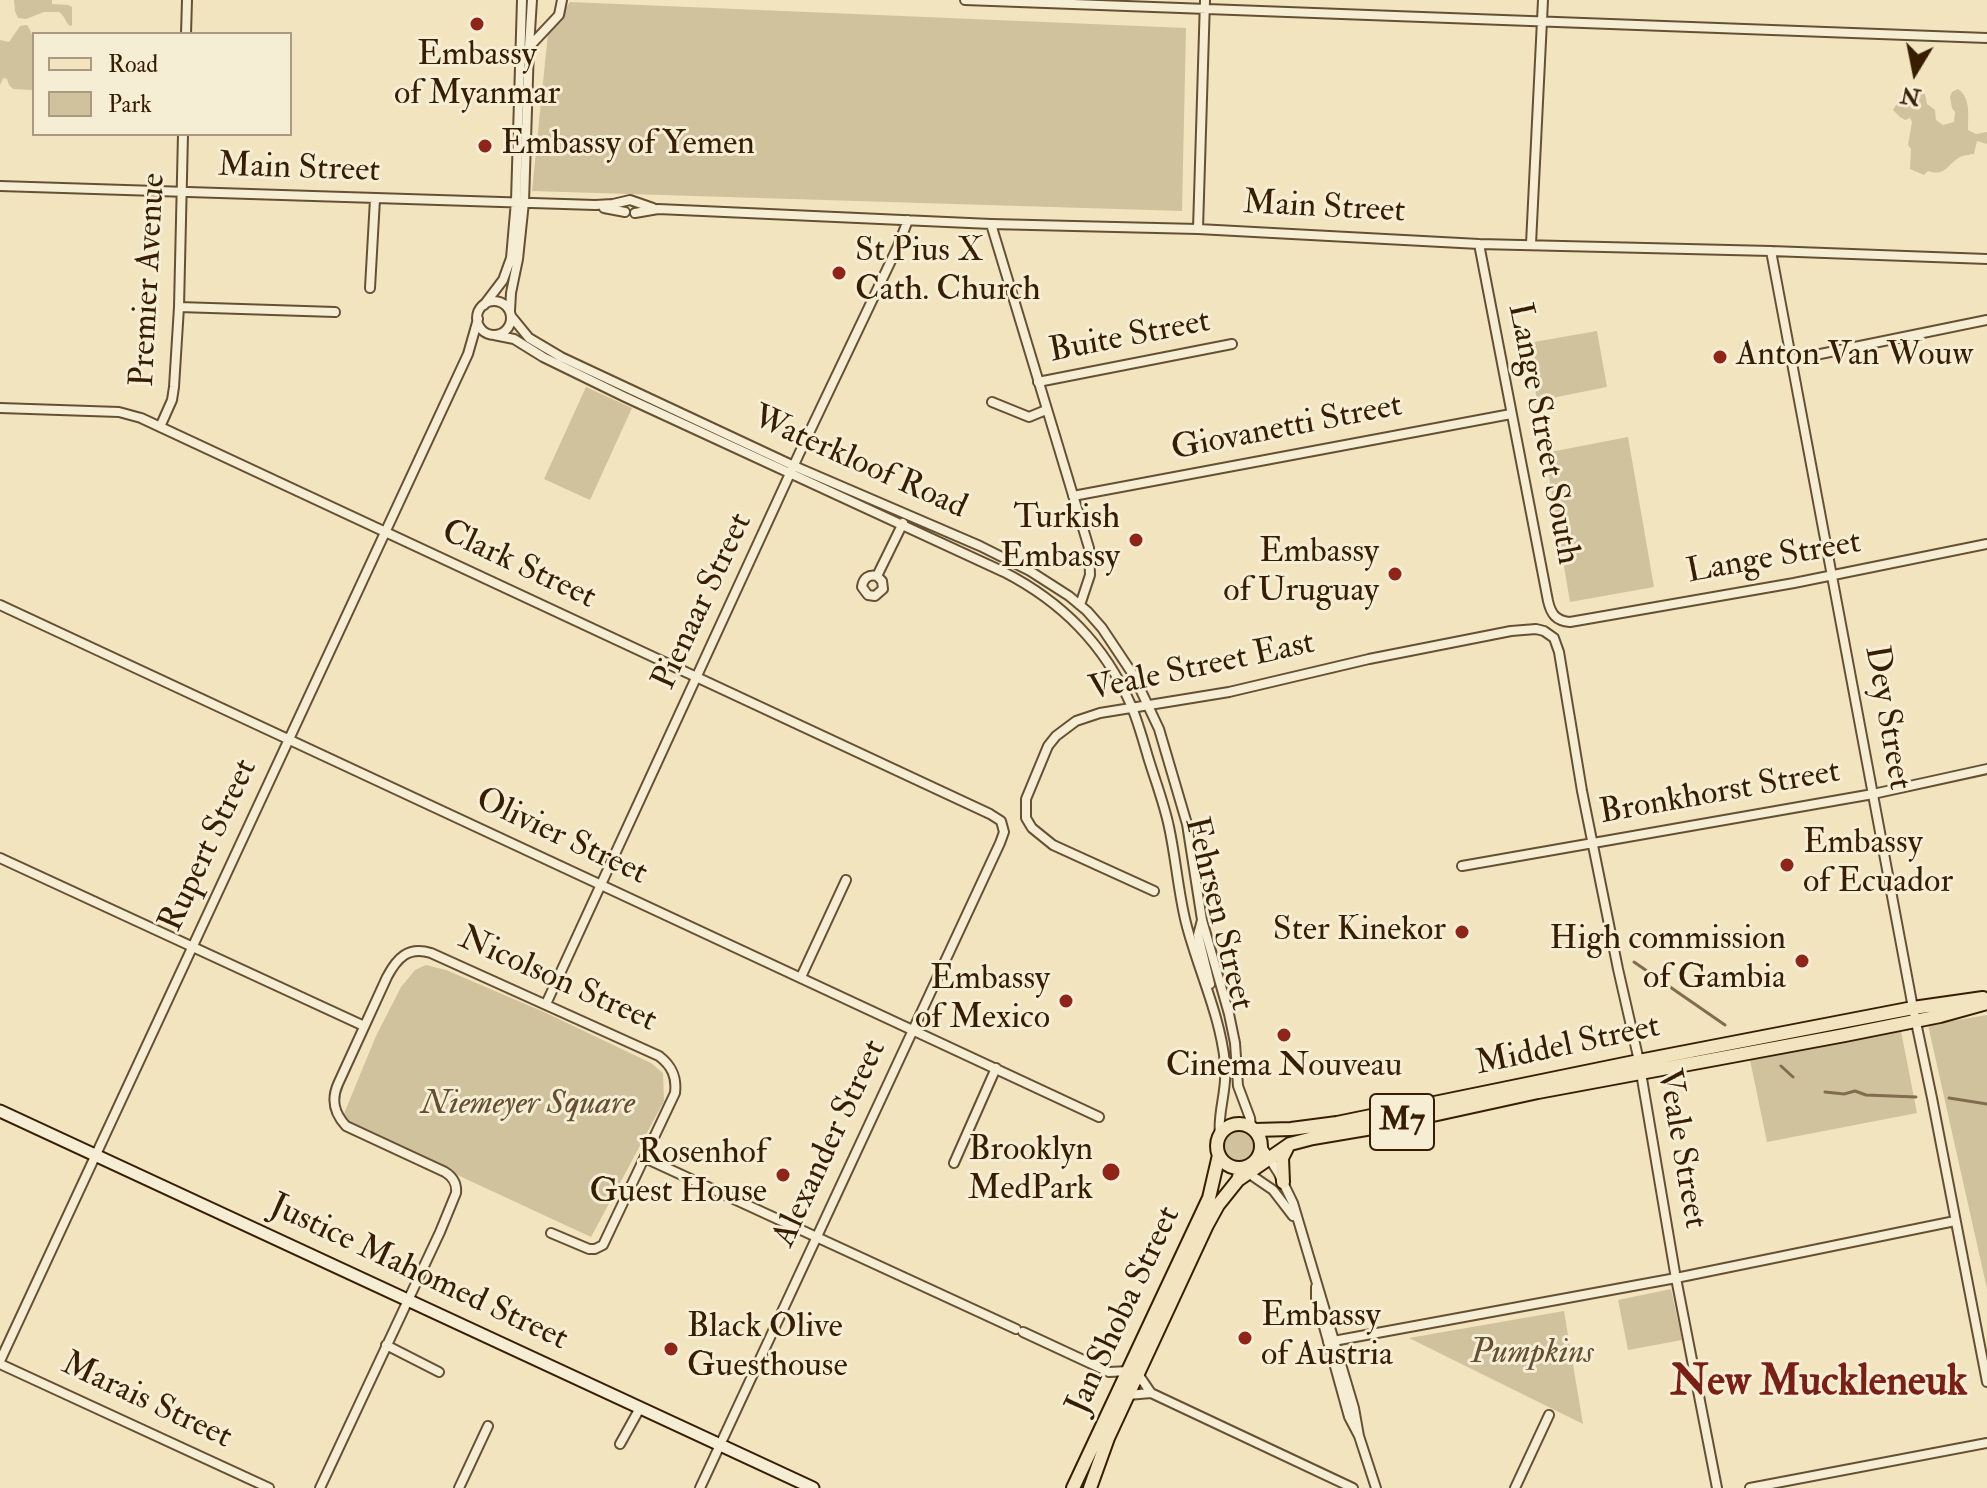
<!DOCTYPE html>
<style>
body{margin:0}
#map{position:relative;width:1987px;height:1488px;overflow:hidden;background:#f1e4be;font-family:"IM FELL Double Pica",serif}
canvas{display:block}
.legend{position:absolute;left:32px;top:32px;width:260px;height:104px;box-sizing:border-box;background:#f6edd5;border:2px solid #aa9a81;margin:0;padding:10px 14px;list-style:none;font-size:24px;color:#371e03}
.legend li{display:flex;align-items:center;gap:16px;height:40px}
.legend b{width:40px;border:2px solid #aa9a81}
.north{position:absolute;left:1875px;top:32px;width:80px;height:80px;-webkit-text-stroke:6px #f6edd5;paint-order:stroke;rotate:190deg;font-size:22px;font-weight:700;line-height:32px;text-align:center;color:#371e03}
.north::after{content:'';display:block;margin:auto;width:28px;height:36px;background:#371e03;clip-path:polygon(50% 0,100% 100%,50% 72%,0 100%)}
</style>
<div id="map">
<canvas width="1987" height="1488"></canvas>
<ul class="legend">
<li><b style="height:10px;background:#f1e4be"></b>Road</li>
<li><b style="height:22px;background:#d1c29e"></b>Park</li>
</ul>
<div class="north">N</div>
</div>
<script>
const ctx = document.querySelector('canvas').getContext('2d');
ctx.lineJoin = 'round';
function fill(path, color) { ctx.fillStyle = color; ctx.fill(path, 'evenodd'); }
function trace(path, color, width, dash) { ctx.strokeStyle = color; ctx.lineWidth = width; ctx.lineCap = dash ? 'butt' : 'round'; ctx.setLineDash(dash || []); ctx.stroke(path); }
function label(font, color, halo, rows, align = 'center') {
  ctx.font = font + ' "IM FELL Double Pica",serif'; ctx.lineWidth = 6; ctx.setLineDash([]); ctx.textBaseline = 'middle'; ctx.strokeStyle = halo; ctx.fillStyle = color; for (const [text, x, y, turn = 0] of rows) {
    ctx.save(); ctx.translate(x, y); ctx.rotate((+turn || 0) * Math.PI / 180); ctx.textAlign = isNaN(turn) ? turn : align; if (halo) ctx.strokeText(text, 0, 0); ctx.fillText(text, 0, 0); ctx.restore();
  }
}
const green = new Path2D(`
 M14 0H52V4L68 5 72 7V25L70 26C65 22 66 17 59 12H44L26 19 18 18 15 11Z
 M570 2 1186 28 1182 211 532 191 548 33Z
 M27 25C39 41 34 69 34 89L32 90 13 89 9 85 7 79 3 78 0 85V40L9 42 20 26Z
 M1914 89 1925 94 1927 104 1935 110 1936 120 1943 125 1954 122 1955 112 1952 108 1950 97 1952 92 1958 89C1971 98 1968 115 1968 130L1976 134 1987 132V144L1977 141 1974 154C1971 154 1962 156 1960 157 1946 165 1946 177 1928 171L1924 175 1910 169 1911 149 1908 145 1912 122 1910 118 1905 120 1900 117 1893 110 1905 90Z
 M1597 331 1607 387 1537 401 1528 343Z
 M586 387 632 408 590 500 544 479Z
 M1628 437 1654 587 1570 602 1545 453Z
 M426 965 446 970 544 1012 651 1063 663 1073 664 1101 591 1237 341 1121 376 1036 401 987 415 970Z
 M1987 1015V1289L1928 1025Z
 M1901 1031 1917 1113 1767 1142 1750 1060Z
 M1221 1148a17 17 0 1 1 34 0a17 17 0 1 1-34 0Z
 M1671 1289 1682 1340 1628 1350 1618 1300Z
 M1564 1311 1583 1424 1409 1338Z`);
const stream = new Path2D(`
 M1634 962 1725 1025
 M1781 1066 1793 1077
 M1825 1092 1844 1094 1855 1091 1866 1095 1916 1097
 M1949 1098 1987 1104`);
const street = new Path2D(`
 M965 0 1987 38
 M186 34 187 0
 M529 47 559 15 562 0
 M0 186 595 205 613 204 630 200 653 208
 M604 208 625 212
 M635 213 658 209 991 224 1198 229 1479 244 1771 251 1987 259
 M991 224 1089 548 1090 575 1080 605
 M1198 229 1205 0
 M1479 244 1548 601C1551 614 1556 621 1570 622L1794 583 1987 544
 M1531 244 1543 0
 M1771 251 1913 1008 1932 1098 1987 1382
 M370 288 375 199
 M477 318a17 17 0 1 1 34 0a17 17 0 1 1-34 0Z
 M484 305 503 280 511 258 516 201 522 0
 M179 307 335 312
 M510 311 511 293 518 259 524 202 529 47 532 0
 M511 316 529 338 561 357 794 466 980 546 1030 571 1069 596 1087 611 1102 628 1134 676 1159 729 1187 824 1202 920 1229 1014 1235 1043 1238 1086 1250 1118 1251 1127
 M494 335 514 339 543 357 625 397 1004 572C1062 602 1104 644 1131 705 1138 722 1143 740 1148 757 1155 780 1164 803 1169 827 1176 859 1178 891 1186 923 1198 970 1220 1014 1225 1063 1228 1089 1217 1113 1220 1135
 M1791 360 1987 320
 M1038 382 1232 344
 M992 402 1029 417 1046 410
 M0 408 119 412 141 418 990 814 1001 821 1004 832 1000 843 700 1488
 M160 427 172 400 174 387 179 307 183 134
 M1073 496 1511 414
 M877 576 882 581 883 589 875 596 868 595 862 587C863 578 869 574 877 576L903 523
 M0 605 1099 1117
 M0 858 364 1026
 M1462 866 1873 794 1987 769
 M1154 891 1053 845 1032 828 1026 818V799L1048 746 1056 736 1076 721 1100 713 1229 692 1369 659 1511 631 1536 629 1544 631 1554 638 1559 652 1582 791 1618 969 1639 1061 1675 1273 1717 1488
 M1202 920 1198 935 1210 984
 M801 977 846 880
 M546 1004 799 454 898 246 908 220
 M1262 1147 1278 1172 1293 1203 1354 1408 1359 1436
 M645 1158 1016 1329
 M954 1163 996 1068
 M1247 1169 1254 1177 1273 1190 1293 1216
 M1316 1287V1298L1349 1417 1359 1436 1376 1488
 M1023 1332 1109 1372 1129 1371
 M1328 1342 1676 1278 1955 1221
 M386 1345 439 1372
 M0 1361 468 354 478 319
 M0 1364 269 1488
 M1138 1374 1151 1393 1353 1488
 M1128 1395 1151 1393
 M620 1444 640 1408
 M320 1488 440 1232 456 1193C457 1183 453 1177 445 1172L346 1126C334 1113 331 1100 338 1084L387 977C397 958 408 946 431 953L659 1056C672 1066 677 1077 675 1093L603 1245 595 1249H589L551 1233
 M459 1488 488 1426
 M1515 1488 1549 1415
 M1750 1488 1987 1443`);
const secondary = new Path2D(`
 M0 1111 813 1488`);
const primary = new Path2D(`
 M1217 1146a22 22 0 1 1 44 0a22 22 0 1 1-44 0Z
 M1255 1130 1291 1129 1337 1123 1639 1061 1913 1008 1983 998
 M1238 1180 1290 1144 1313 1138 1378 1127 1538 1092 1845 1035 1940 1016 1987 1003
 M1283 1182 1282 1158 1288 1146
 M1073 1488 1209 1198 1219 1155
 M1090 1488 1108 1438 1207 1225 1218 1205 1238 1180 1242 1168`);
const markers = [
 [477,24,8,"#8f2418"],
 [485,146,8,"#8f2418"],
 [839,273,8,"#8f2418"],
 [1720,357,8,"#8f2418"],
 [1136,540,8,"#8f2418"],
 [1395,574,8,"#8f2418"],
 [1787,865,8,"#8f2418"],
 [1462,932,8,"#8f2418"],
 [1802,961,8,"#8f2418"],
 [1066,1001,8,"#8f2418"],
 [1284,1035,8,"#8f2418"],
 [1111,1172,10,"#8f2418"],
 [783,1175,8,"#8f2418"],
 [1245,1338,8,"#8f2418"],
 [671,1349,8,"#8f2418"]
];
const shields = [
 [1402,1122,64]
];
const shieldNames = [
 ["M7",1402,1122]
];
const poiNames = [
 ["Embassy",477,57,"center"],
 ["of Myanmar",477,96,"center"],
 ["Embassy of Yemen",501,146,"left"],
 ["St Pius X",855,253,"left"],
 ["Cath. Church",855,292,"left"],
 ["Anton Van Wouw",1736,357,"left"],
 ["Turkish",1120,520],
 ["Embassy",1120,559],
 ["Embassy",1379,554],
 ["of Uruguay",1379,593],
 ["Embassy",1803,845,"left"],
 ["of Ecuador",1803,884,"left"],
 ["Ster Kinekor",1446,932],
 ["High commission",1786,941],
 ["of Gambia",1786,980],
 ["Embassy",1050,981],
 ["of Mexico",1050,1020],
 ["Cinema Nouveau",1284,1068,"center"],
 ["Brooklyn",1093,1152],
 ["MedPark",1093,1191],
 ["Rosenhof",767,1155],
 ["Guest House",767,1194],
 ["Embassy",1261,1318,"left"],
 ["of Austria",1261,1357,"left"],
 ["Black Olive",687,1329,"left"],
 ["Guesthouse",687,1368,"left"]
];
const streetNames = [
 ["Main Street",299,170,2],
 ["Main Street",1324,209,3],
 ["Premier Avenue",150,280,-87],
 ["Buite Street",1130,338,-11],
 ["Giovanetti Street",1287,429,-11],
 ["Lange Street South",1542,434,79],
 ["Waterkloof Road",859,464,24],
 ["Lange Street",1774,559,-10],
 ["Clark Street",518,566,25],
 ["Pienaar Street",704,602,-65],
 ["Veale Street East",1202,668,-12],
 ["Dey Street",1886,718,80],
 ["Bronkhorst Street",1720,794,-10],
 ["Olivier Street",561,838,25],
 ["Rupert Street",210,846,-65],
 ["Fehrsen Street",1217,914,76],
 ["Nicolson Street",557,981,24],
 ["Middel Street",1568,1047,-12],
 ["Alexander Street",831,1144,-65],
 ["Veale Street",1680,1149,80],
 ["Justice Mahomed Street",418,1274,25],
 ["Jan Shoba Street",1125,1311,-65],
 ["Marais Street",146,1402,25]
];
const parkNames = [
 ["Niemeyer Square",528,1106],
 ["Pumpkins",1532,1355]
];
const districtNames = [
 ["New Muckleneuk",1819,1385]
];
fill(green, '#d1c29e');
trace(stream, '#816d4d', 3);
trace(street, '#665032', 12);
trace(secondary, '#371e03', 15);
trace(primary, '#371e03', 16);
trace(street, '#f6edd5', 8);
trace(secondary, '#f6edd5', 11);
trace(primary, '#f1e4be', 12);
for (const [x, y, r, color] of markers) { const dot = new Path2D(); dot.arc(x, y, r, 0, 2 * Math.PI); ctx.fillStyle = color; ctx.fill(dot); trace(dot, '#f6edd5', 3); }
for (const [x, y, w] of shields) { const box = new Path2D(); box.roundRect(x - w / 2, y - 28, w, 56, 6); ctx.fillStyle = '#f6edd5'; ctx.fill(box); trace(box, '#371e03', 2); }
label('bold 32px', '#371e03', null, shieldNames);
label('34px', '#371e03', '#f6edd5', poiNames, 'right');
label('34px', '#371e03', '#f6edd5', streetNames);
label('italic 34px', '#654f32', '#f6edd5', parkNames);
label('bold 42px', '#7a1f14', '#f6edd5', districtNames);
</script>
